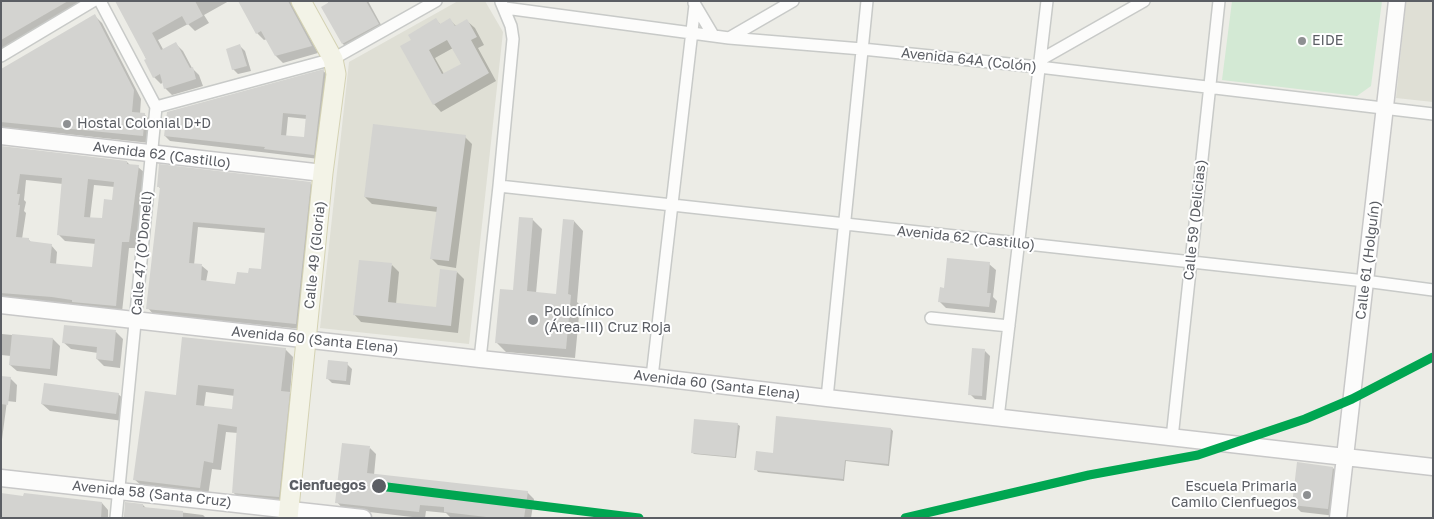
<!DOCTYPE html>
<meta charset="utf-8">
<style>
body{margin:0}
#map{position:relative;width:1434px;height:519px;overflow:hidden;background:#ecece6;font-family:"Golos Text",sans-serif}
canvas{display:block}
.frame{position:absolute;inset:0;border:2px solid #5b5e64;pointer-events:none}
</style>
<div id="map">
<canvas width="1434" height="519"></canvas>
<div class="frame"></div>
</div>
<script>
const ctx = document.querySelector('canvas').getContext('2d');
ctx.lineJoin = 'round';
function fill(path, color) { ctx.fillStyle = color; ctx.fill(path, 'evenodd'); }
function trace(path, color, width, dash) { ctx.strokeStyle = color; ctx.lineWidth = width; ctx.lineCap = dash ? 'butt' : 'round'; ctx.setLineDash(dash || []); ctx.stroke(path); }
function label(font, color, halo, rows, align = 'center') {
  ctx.font = font + ' "Golos Text",sans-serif'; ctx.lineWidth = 4; ctx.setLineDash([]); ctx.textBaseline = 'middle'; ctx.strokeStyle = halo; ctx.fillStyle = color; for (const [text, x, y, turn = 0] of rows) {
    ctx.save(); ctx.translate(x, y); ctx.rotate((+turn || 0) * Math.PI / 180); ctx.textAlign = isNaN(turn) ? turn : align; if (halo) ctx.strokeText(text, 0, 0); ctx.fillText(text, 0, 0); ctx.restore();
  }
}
const education = new Path2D(`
 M458 1H485L503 32 469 344 320 328 349 62Z
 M1406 1H1433V102L1396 98Z`);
const green = new Path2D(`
 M1232 1H1382L1371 86 1357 96 1222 80Z`);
const shadow = new Path2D(`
 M1 1H91L1 57Z
 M121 1H229L204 15 209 23 195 31 188 24 158 40 164 51 176 44 183 51 192 68 199 75 203 86 172 95 165 88 163 82 161 84 154 77Z
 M239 1H290L318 53 283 63 276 56 267 39 264 40 257 33Z
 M328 1H368L385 32 350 51 343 44 323 7 329 4Z
 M95 16 102 23 141 99 140 114H144L152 122 150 143 1 127V70Z
 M436 20 441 25 450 20 457 27 467 21 475 28 484 45 478 48 496 81 441 112 434 104 412 41ZM453 48 462 65 444 74 435 58Z
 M240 46 245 51 251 71 238 74 233 69Z
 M323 71 328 75 319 159 170 141 165 136ZM288 117 307 119 305 139 286 137Z
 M465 137 472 144 456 268 438 265 431 258 438 212 372 204 365 197Z
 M1 147 127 162 131 166 138 167 145 173 136 248H129L122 312 1 299ZM26 180 63 184 59 235 65 241 96 244 93 269 56 265 57 252 51 245 32 243 29 240 22 239 26 213 24 211 26 202 24 200ZM94 185 115 187 113 202 103 220 90 218Z
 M310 183 316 189 302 329 153 314 148 308 161 189 158 186ZM198 227 266 233 262 270 249 275 236 285 206 282 208 271 202 266 194 265Z
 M532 219 542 229 536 293 557 295 574 221 583 231 577 302 580 305 575 358 506 352 497 343 514 291Z
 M989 264 996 270 993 297 997 301 995 313 946 308 939 301 945 289Z
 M392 265 399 272 396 304 437 309 457 272 464 279 458 333 361 322 354 314Z
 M65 326 116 332 123 339 120 368 104 366 97 359 98 353 71 349 63 342Z
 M1 329 2 334 53 339 60 346 57 376 17 371 10 365 11 356 1 355Z
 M183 338 285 349 293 357 290 394 297 401 287 504 241 501 233 492 238 433 226 432 221 470 212 469 208 496 143 487 134 479 177 397ZM206 392 235 396 233 411 204 407Z
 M985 351 990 356 986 400 975 399 970 394Z
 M347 364 352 369 350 385 332 383 327 378Z
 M1 377 10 378 17 385 16 402 7 401 1 447Z
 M118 394 126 401 123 421 50 411 42 404Z
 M737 424 740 426 736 458 694 454 692 452Z
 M891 429 893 431 889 466 846 461 844 481 758 472 756 469 774 454Z
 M370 448 376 454 374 475 527 492 534 499 531 518H451L446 513 426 511 425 518H421L343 509 337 502Z
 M1333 468 1340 475 1336 516 1301 512 1293 504Z
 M102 503 108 510V518H1Z
 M126 503 143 505 146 508 203 515 206 518H124Z`);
const building = new Path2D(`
 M1 1H68L1 40Z
 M115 1H195L203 16 187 25 182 16 152 33 161 50 176 42 190 68 193 67 196 79 164 89 160 74 153 78 144 60 146 59Z
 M238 1H288L312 46 275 56 261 31 256 34Z
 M331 1H366L379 24 342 44 321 7Z
 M95 14 134 90 132 112 145 113 143 136 1 122V69Z
 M436 18 440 24 450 18 455 26 467 19 477 37 471 40 489 73 433 105 400 46 411 40 408 35ZM447 40 461 64 442 74 429 50Z
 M240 44 247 66 232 70 226 49Z
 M324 69 314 155 264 149 265 147 164 136 167 112ZM283 113 306 115 304 137 281 135Z
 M373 124 466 135 449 261 430 259 437 207 364 197Z
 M1 146 127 161V164L139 165 129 242H122L116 306 72 302V300L52 297 1 293ZM20 174 62 178 57 235 95 239 92 267 50 263 52 244 29 241V238L16 237 20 205H18L20 194H17ZM88 179 114 182 112 200 104 199 102 218 84 217Z
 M159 164 311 182 296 324 146 309 160 187H157ZM193 222 265 228 261 269 249 268 248 273 237 272 235 284 201 280 202 264 189 263Z
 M519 217 533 218 527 291 556 294 563 219 574 220 568 294 571 295 566 349 495 343 500 289 513 290Z
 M947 258 990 262 987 293H991L989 307 938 302 940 287 944 288Z
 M359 260 392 263 388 302 436 307 440 269 457 271 451 326 353 315Z
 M64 325 116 330 113 361 96 359 97 347 62 343Z
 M12 334 53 338 50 369 9 365Z
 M182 337 286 348 281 391 290 392 279 497 232 493 237 427 218 424 213 463 204 461 200 488 133 480 145 391 176 395ZM198 385 234 389 232 409 196 405Z
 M972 348 985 349 982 396 968 395Z
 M328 360 348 362 346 381 326 379Z
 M1 376 11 377 8 405 1 404Z
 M44 383 119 393 116 414 41 404Z
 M776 416 891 428 888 464 845 460 843 479 754 470 756 451 773 453Z
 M694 419 738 423 735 457 691 453Z
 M342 443 370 446 367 473 528 491 524 518H495L444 512V507L420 505 419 512 335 503Z
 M1297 462 1333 467 1328 509 1292 505Z
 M1 493 23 496 24 493 102 502 101 518H1Z
 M125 502 143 504V507L183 511V518H124Z`);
const street = new Path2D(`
 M100 1 156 107 116 518
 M694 3 713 35
 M505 8 729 38 862 49 1039 67 1433 114
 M729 38 793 1
 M1 56 93 1
 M1040 60 1144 1
 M156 107 333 59 436 1
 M499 186 1365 281 1433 290
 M931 318 1009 326
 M480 359 499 186 513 39 511 26 501 2
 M652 377 695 5
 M827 398 867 1
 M998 418 1047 1
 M1172 438 1219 1`);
const secondary = new Path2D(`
 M1 136 323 173
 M1 305 480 359 652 377 827 398 1433 467
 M1 478 363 518
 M1338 518 1397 1`);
const primary = new Path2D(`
 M288 518 323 173 336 74 333 59 301 1`);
const rail1 = new Path2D(`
 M379 486 639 518
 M905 518 1089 475 1198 455 1305 419 1352 399 1433 357`);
const markers = [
 [1302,41,5,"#8e9092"],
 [67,124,5,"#8e9092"],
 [533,320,6,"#8e9092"],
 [379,486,8,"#5b5e64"],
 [1307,495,5,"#8e9092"]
];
const poiNames = [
 ["EIDE",1312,41],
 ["Hostal Colonial D+D",77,124],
 ["Policlínico",544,312],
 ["(Área-III) Cruz Roja",544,328],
 ["Escuela Primaria",1297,487,"right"],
 ["Camilo Cienfuegos",1297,503,"right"]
];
const streetNames = [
 ["Avenida 64A (Colón)",969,60,6],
 ["Avenida 62 (Castillo)",162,155,7],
 ["Calle 59 (Delicias)",1195,220,-84],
 ["Avenida 62 (Castillo)",966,238,6],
 ["Calle 47 (O'Donell)",142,253,-85],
 ["Calle 49 (Gloria)",315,255,-84],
 ["Calle 61 (Holguín)",1368,260,-83],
 ["Avenida 60 (Santa Elena)",315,340,6],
 ["Avenida 60 (Santa Elena)",717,385,7],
 ["Avenida 58 (Santa Cruz)",152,494,6]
];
const stopNames = [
 ["Cienfuegos",366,486]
];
fill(education, '#dfdfd5');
fill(green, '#d3e9d4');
fill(shadow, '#0003');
fill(building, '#d3d3d0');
trace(street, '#c8cac8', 14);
trace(secondary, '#c8c8c8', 19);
trace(primary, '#d4d2b3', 21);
trace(street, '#fcfcfb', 11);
trace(secondary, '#fcfcfb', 16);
trace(primary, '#f3f3e7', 19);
trace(rail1, '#00a651', 9);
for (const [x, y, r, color] of markers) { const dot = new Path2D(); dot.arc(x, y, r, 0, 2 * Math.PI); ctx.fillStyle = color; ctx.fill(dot); trace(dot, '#fff', 2); }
label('14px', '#5b5e64', '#fff', poiNames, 'left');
label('14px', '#5b5e64', '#fff', streetNames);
label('bold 14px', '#5b5e64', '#fff', stopNames, 'right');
</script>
